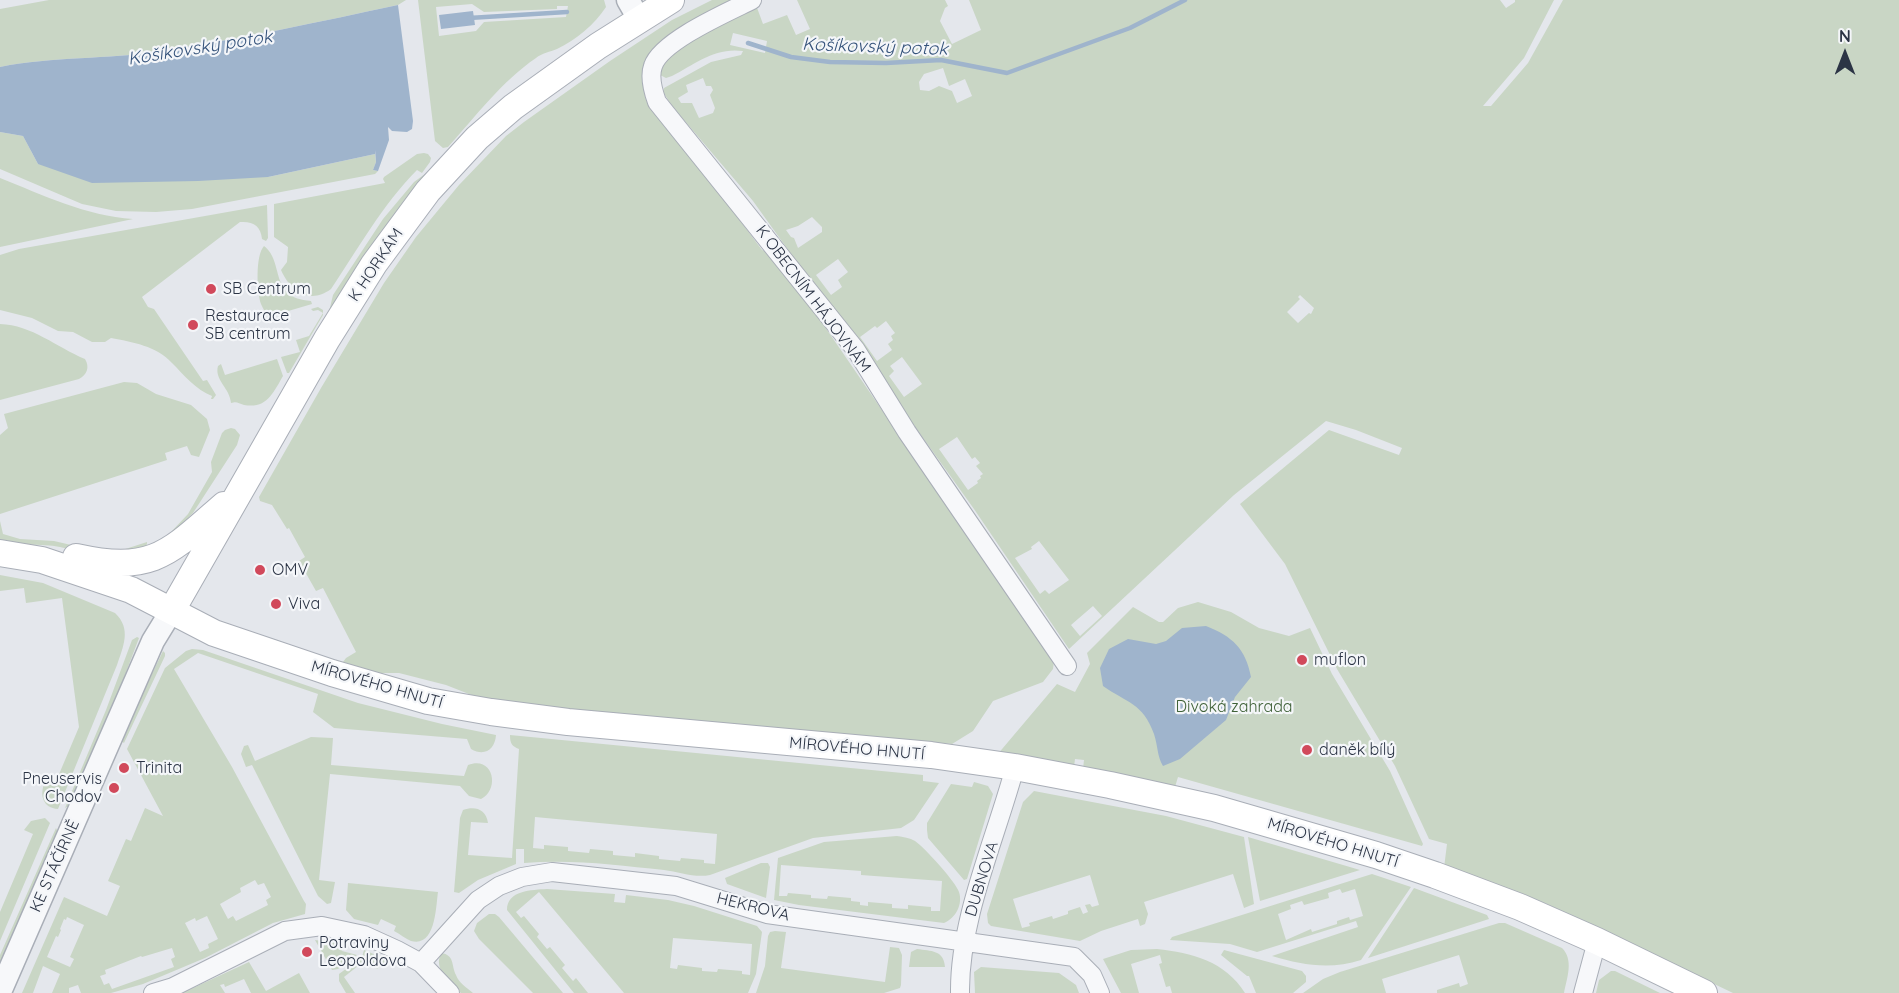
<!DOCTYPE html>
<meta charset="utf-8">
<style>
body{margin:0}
#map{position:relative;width:1899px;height:993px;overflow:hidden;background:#e4e7ec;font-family:Quicksand,sans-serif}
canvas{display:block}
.north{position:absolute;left:1815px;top:24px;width:60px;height:60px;-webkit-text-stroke:4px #f4f6f9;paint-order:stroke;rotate:0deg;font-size:16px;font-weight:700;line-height:24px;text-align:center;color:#2b3445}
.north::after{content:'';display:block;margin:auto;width:21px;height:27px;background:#2b3445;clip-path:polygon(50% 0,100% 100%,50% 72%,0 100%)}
</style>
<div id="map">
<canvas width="1899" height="993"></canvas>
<div class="north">N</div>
</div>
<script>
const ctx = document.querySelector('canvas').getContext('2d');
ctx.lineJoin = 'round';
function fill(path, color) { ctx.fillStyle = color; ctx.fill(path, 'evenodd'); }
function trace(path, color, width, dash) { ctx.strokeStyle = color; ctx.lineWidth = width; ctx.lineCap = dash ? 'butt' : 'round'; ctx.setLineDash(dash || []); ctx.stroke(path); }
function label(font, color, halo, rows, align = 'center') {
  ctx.font = font + ' Quicksand,sans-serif'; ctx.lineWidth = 4.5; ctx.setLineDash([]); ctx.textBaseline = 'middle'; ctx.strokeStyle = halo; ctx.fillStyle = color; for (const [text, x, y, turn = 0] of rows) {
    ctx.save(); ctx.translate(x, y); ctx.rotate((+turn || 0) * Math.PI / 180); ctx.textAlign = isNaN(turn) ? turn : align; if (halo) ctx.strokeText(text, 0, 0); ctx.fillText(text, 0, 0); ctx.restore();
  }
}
const green = new Path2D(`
 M49 0H406L398 5C319 22 240 39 160 51 107 60 53 56 0 67V9Z
 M418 0H604L606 7C595 24 576 40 557 49 550 52 542 53 536 58 501 82 476 116 448 147L443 148 435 141ZM472 4 484 12 557 9V6H568L566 17 484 22 476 31 439 36 436 7Z
 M712 0H737L643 80C644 93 649 102 655 114L727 203 762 250 770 253 823 324 1054 661 1053 669 1043 682 993 701 973 731 952 744 943 743 941 747 474 701V696L446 685 399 673H377L343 662 346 658 356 652 323 588 316 591 299 561 305 557 289 528 287 529 272 505 260 501 259 497 321 388 384 283 416 237 459 185 506 136 524 122 610 61 672 20Z
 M797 0H945L948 6 945 8 940 21 952 44 981 30 969 0H1500L1506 8 1515 2V0H1554L1524 58 1483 106H1491L1528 63 1563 0H1899V993H1733L1547 904 1444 868 1447 844 1429 839 1395 766 1337 669 1285 564 1240 504 1329 430 1399 455 1402 448 1356 430 1326 421 1234 495 1069 649 974 509 753 201 672 106 663 92 664 88 711 62 741 55 743 51C715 47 695 64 672 76L666 78 660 75V66L673 51 756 5 763 24 787 15 796 35 810 29ZM733 33 767 41 765 53 730 45ZM943 68 949 86 965 79 972 96 957 103 952 91 939 86 929 91 920 90 919 82 924 74ZM703 78 706 86H711L713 90 710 95 715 108 713 113 699 118 692 103H681L678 98 688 92 686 85ZM812 217 822 227V232L798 248 794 238 791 237 786 230 798 226ZM838 259 848 272 838 280 842 287 831 295 816 275ZM1300 295 1314 308 1311 314 1309 313 1298 323 1287 312 1300 299 1298 297ZM886 321 895 333 891 336 893 340 888 344 892 350 877 361 860 337 875 326 877 328ZM902 357 922 384 904 397 889 376 894 371 890 366ZM957 437 972 459 975 457 980 463 976 466 983 474 980 476 981 478 977 481 978 483 968 490 939 449ZM1039 541 1069 580 1049 594 1045 590 1040 594 1015 558 1032 549 1031 547ZM1093 606 1102 616 1080 636 1071 625Z
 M0 132 23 136 38 164 268 177 375 154 376 162 373 170 378 171 375 174 192 209 156 212 116 211 82 204 0 169Z
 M424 153 428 154 431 158 430 162 422 173 417 170C383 204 358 249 331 289 310 305 290 291 281 270L287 262 288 247 274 237V204L385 183 383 179 384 177 417 154Z
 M429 171 432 173 328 316 333 295 383 219 414 182Z
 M0 178C43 195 86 216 133 219L0 247Z
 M267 205 268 238 266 241 262 239C261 226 253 221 240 222L142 297 148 307 154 309 203 381 207 380 216 395 213 399H211L212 396C196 390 184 375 172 363 157 346 132 342 111 338L105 342H92L73 332 58 331 32 318 0 310V255L19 249Z
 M264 246C285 262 268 298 311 301L312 304 268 317C266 313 263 309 261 304 257 292 255 256 264 246Z
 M318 307 323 310V315L289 373H287L281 357 300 352 296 340 309 336 323 313 318 310 313 311 311 309Z
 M0 324C32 325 56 347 85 359 90 367 87 375 79 379L0 400Z
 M277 359 283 376C273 393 267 409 244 405 238 403 237 401 231 403 230 388 214 380 218 366L221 364 225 375Z
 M124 382 137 383 156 394 191 405 207 419 210 430 199 457 191 455 187 446 165 453 167 460 0 514V435L8 428 4 414Z
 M231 428 235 429 240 435 237 445 193 513 173 533 172 531 188 514 212 472 211 462 222 433 225 430Z
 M0 521 3 534 20 539 54 541 110 554 147 542V544L144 550V556C112 563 91 554 60 547 44 544 25 545 8 545L0 544Z
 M0 575 43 583 115 613C132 629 123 647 117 665L58 809C43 808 39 795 45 782L54 786 79 727 62 598 26 603 24 588 0 591Z
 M1198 602 1231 612 1259 628 1289 636 1310 628 1332 674 1390 771 1423 844 1422 846 1178 777 1175 787 1083 769 1084 760 1075 759 1074 767 997 755 1057 684 1075 692 1090 664 1087 653 1133 607 1159 622H1163L1178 608Z
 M137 637 139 638 111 712 70 805 65 808 106 710 132 640Z
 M192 649 203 650 358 703 442 724 496 735C495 749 485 757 471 749L467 739 334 728 313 712 318 694 198 653 174 669 232 767 304 901 306 904 305 914 273 923 205 958 143 984 111 993H81L78 985 69 988V993H52L60 974 43 966 33 993H22L64 897 107 916 120 886 108 881 126 839 131 841 145 808 163 816 127 749 165 668 186 651ZM255 880 258 885 264 883 271 897 266 900 268 905 236 921 233 916 228 919 220 904 241 892 240 888ZM207 916 218 939 208 944 209 948 200 952 185 923 195 918 196 921ZM67 917 84 925 70 957 74 959 70 967 47 957 56 936 58 937 61 930 60 929 64 919 66 920ZM172 948 175 957 171 959 174 967 112 989 109 983 104 985 100 976 106 974 105 970 141 956 142 957Z
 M163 651 165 653V656L124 743 120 740Z
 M510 735 923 775V781L939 783 914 820 901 828 813 838 710 875C695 878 679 872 664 870 617 865 571 859 524 863V849H516V864L478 880 459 893 454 892 460 818 463 810C475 806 486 809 488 823L471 822 468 855 512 858 519 749C512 746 510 744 510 735ZM535 817 717 834 715 864 704 863V860L681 858 680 861 659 859V856L635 853V857L613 855V851L590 849 589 853 568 851V847L544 845V849L533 848Z
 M311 737 333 738 331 765 464 776 468 765C494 755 500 790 481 799L469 796 460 786 330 774 319 880 335 882 331 903 327 904 318 896 252 765 246 767 241 754 244 746 248 745 255 761Z
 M974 782 988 786 993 794 967 879 964 880 928 838 927 830V823L951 784 972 787Z
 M1034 791 1166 816 1244 837 1254 904 1244 908 1233 874 1144 902 1148 914 1145 924 1140 926 1138 919 1101 931 1080 941 991 926 988 923 987 914 1023 802ZM1090 875 1099 905 1092 907 1090 904 1085 905 1088 912 1083 914 1080 907 1068 911V914L1053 919 1052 916 1029 923 1030 926 1022 928 1013 899Z
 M45 818 50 823 0 941V912L33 834 24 830 31 821Z
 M56 828 58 832 0 969V955Z
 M897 836C903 837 910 838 915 841 924 847 956 882 959 892 963 904 956 918 944 923L799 905 774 900 778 858 824 842ZM781 865 861 871V875L942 881 940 911H931V907L908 905V909L892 908V904L868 902V906L860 905V902L851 901V898L828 896 827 899 811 898V895L788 893 787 896H779Z
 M1248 837 1360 870 1260 901Z
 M761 863H768L770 867 766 898 727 884 725 878Z
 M1372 874 1411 887 1361 960C1330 970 1302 965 1272 956L1358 927 1356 921 1257 952 1230 944 1170 940 1172 937ZM1340 889 1342 893 1355 889 1363 916 1350 920 1349 917 1337 921V924L1312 932 1311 929 1286 940 1278 914 1291 909 1290 905 1302 901 1304 905 1329 898 1328 893Z
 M348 883 438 892C436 905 436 948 411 941 406 939 400 934 394 931L396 926 381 919 378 925 354 919 346 910Z
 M1414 888 1487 915 1489 919 1368 958Z
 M547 889 615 894 614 902 625 903 626 895 668 900 694 906 757 926 762 932 756 974 748 993H624L539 892 516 912 521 918 524 916 539 934 537 937 547 949 550 947 565 965 562 968 573 981 576 978 588 993H574L507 910C507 890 532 890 547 889ZM673 938 752 944 750 975 742 974V971L718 969 717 972 702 971V968L678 965 677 969 670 968Z
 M489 914H495L499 917 563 993H533L479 939 474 931 477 923Z
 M1499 923H1505L1562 948C1574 960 1567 978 1564 993H1437V990L1459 983 1460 987 1468 984 1459 955 1382 979 1386 993H1303L1323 979 1340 972Z
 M775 931 786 932 781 968 885 982 890 947 899 948 902 955 901 985 900 988 884 993H756L765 966 768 936 770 932Z
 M315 940 344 944 342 951 357 955 338 969 332 970Z
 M917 949C931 951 944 950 945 967H909L911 952Z
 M1157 949C1192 953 1225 961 1245 993H1172L1170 986 1166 987 1159 964 1162 963 1160 955 1131 964 1139 993H1121L1103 959 1131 950Z
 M364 950 388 960 377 969 368 958 344 977 355 993H346L339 981V974L362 957Z
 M1224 950 1302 971 1306 976V982L1293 993H1256L1249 976H1247L1221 955Z
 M441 953C455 955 451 965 456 975 458 982 467 988 473 993H461C450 982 433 970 441 953Z
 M249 962 266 991 299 973 310 993H251L244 979 225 987 224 984 220 985 225 993H182Z
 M981 967 1059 973 1076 985 1079 993H975L974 972Z
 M1611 971H1615L1660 993H1596L1599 980Z`);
const water = new Path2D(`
 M398 5 413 121 412 129 407 132 392 131 388 127 389 140 378 171 373 170 376 162 375 150V154L268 177 198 181 92 183 38 164 23 136 0 132V67C53 56 107 60 160 51 240 39 319 22 398 5Z
 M473 11 475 25 441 29 439 15Z
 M1206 626C1232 636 1246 649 1251 677L1235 697 1226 720 1180 759 1163 766C1157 756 1158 746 1154 734 1143 703 1127 703 1103 686L1100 668 1109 649 1128 639 1156 644 1166 641 1182 628Z`);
const stream = new Path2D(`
 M469 18 567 12
 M748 43 791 57 830 62 886 63 941 60 1007 73 1130 28 1185 0`);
const minor = new Path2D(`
 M752 0C728 12 661 41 653 66 649 77 653 91 657 102L856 350 907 432 1067 666
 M421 963 478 900 499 886 522 877 552 872 676 886 767 914 1074 957 1092 975 1100 993
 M153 993 173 987 285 931 322 926 364 935 397 950 421 963 450 993
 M960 993C959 919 996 838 1015 767
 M1583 993 1597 941`);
const tertiary = new Path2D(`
 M628 0 639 19
 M0 992 153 641 172 610`);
const secondary = new Path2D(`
 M0 553 42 560 131 590 214 633 332 673 428 701 491 712 568 722 931 755 1015 767 1110 785 1214 808 1376 855 1435 875 1520 907 1597 941 1704 993
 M76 557C153 574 169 553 224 505
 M172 610 327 339 374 264 428 191 477 138 513 107 598 46 671 0`);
const markers = [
 [211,289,6,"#d1495b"],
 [193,325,6,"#d1495b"],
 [260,570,6,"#d1495b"],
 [276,604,6,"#d1495b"],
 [1302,660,6,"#d1495b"],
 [1307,750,6,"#d1495b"],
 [124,768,6,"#d1495b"],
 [114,788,6,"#d1495b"],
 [307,952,6,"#d1495b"]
];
const streetNames = [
 ["K HORKÁM",376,265,-56],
 ["K OBECNÍM HÁJOVNÁM",813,299,53],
 ["MÍROVÉHO HNUTÍ",377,685,16],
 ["MÍROVÉHO HNUTÍ",857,749,5],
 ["MÍROVÉHO HNUTÍ",1333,843,17],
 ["KE STÁČÍRNĚ",55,866,-66],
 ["DUBNOVA",982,879,-73],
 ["HEKROVA",753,907,14]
];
const poiNames = [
 ["SB Centrum",223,289],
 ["Restaurace",205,316],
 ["SB centrum",205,334],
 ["OMV",272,570],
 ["Viva",288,604],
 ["muflon",1314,660],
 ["daněk bílý",1319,750],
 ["Trinita",136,768],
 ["Pneuservis",102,779,"right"],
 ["Chodov",102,797,"right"],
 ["Potraviny",319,943],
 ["Leopoldova",319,961]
];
const parkNames = [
 ["Divoká zahrada",1234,707]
];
const waterNames = [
 ["Košíkovský potok",875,47,2],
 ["Košíkovský potok",200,48,-9]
];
fill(green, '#c9d6c5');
fill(water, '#9fb4cc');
trace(stream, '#9fb4cc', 4.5);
trace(minor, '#a9aeb7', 20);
trace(tertiary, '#a9aeb7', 25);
trace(secondary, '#a9aeb7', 28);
trace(minor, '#f7f8fa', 18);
trace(tertiary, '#f7f8fa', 22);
trace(secondary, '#fff', 26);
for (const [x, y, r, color] of markers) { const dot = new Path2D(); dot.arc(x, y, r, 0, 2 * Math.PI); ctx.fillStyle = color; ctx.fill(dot); trace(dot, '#f4f6f9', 2); }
label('16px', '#2b3445', '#f4f6f9', streetNames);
label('16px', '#2b3445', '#f4f6f9', poiNames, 'left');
label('16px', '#3f6138', '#f4f6f9', parkNames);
label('italic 18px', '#34527a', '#f4f6f9', waterNames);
</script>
